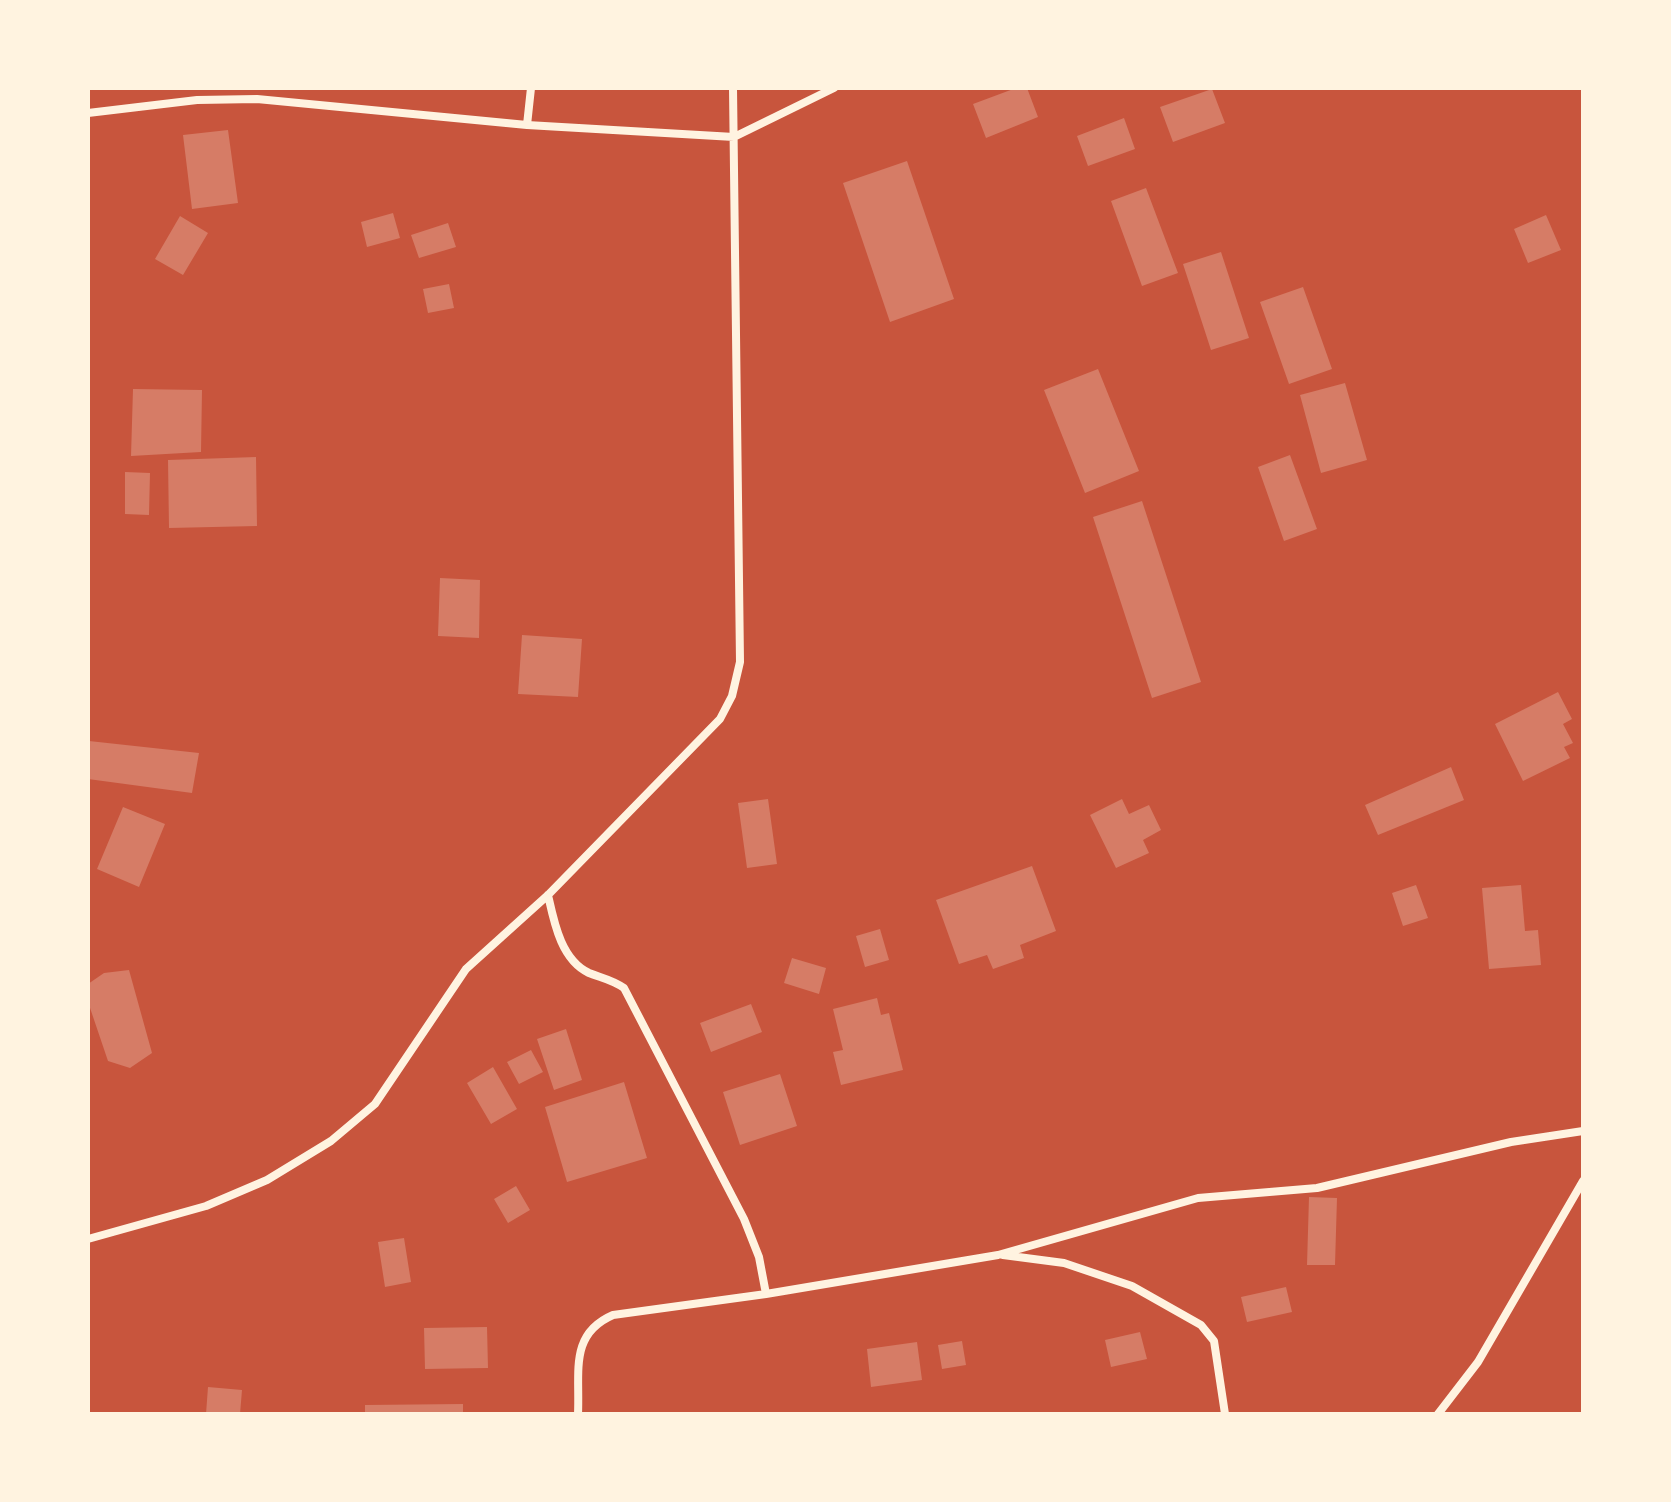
<!DOCTYPE html>
<style>
body{margin:0}
#map{position:relative;width:1671px;height:1502px;overflow:hidden;background:#c8553d;font-family:"Space Grotesk",sans-serif}
canvas{display:block}
.frame{position:absolute;inset:0;border:90px solid #fff3e0;pointer-events:none}
</style>
<div id="map">
<canvas width="1671" height="1502"></canvas>
<div class="frame"></div>
</div>
<script>
const ctx = document.querySelector('canvas').getContext('2d');
ctx.lineJoin = 'round';
function fill(path, color) { ctx.fillStyle = color; ctx.fill(path, 'evenodd'); }
function trace(path, color, width, dash) { ctx.strokeStyle = color; ctx.lineWidth = width; ctx.lineCap = dash ? 'butt' : 'round'; ctx.setLineDash(dash || []); ctx.stroke(path); }
const building = new Path2D(`
 M1016 88H1027L1038 117 986 138 973 104Z
 M1212 89 1225 123 1173 142 1160 107Z
 M1124 118 1135 149 1088 166 1077 136Z
 M228 130 238 203 192 209 183 135Z
 M907 161 954 299 890 322 843 183Z
 M1146 188 1178 273 1142 286 1111 201Z
 M393 213 400 238 367 247 361 222Z
 M1546 215 1561 250 1528 263 1514 229Z
 M180 216 208 233 183 275 155 259Z
 M448 223 456 247 419 258 411 235Z
 M1221 252 1249 338 1211 350 1183 264Z
 M449 284 454 308 428 313 423 289Z
 M1303 287 1332 369 1289 384 1260 302Z
 M1098 369 1139 471 1085 493 1044 390Z
 M1345 383 1367 460 1321 473 1300 395Z
 M133 389 202 390 201 452 131 456Z
 M1290 455 1317 529 1284 541 1258 467Z
 M256 457 257 526 169 528 168 460Z
 M125 472 150 473 149 515 125 514Z
 M1142 501 1201 682 1152 698 1093 517Z
 M440 578 480 580 479 638 438 636Z
 M522 635 582 639 578 697 518 694Z
 M1558 692 1572 719 1563 724 1573 743 1564 747 1570 758 1523 781 1495 724Z
 M89 741 199 753 192 793 88 779Z
 M1451 767 1464 800 1378 835 1365 805Z
 M768 799 777 864 747 868 738 803Z
 M1122 799 1129 814 1149 805 1161 830 1143 840 1149 853 1116 868 1090 815Z
 M123 807 165 824 139 887 97 869Z
 M1032 866 1056 931 1020 945 1024 958 993 969 987 955 959 964 936 900Z
 M1416 885 1428 918 1403 926 1392 893Z
 M1521 885 1525 931 1538 930 1541 965 1489 969 1482 888Z
 M880 929 889 960 865 967 856 936Z
 M792 958 826 968 819 994 784 983Z
 M129 970 152 1053 130 1068 108 1061 88 1002V984L104 973Z
 M877 998 881 1015 889 1013 903 1070 841 1085 833 1052 843 1050 833 1009Z
 M751 1004 762 1032 711 1052 700 1023Z
 M566 1029 582 1080 554 1090 537 1039Z
 M531 1050 543 1072 519 1084 507 1062Z
 M493 1067 517 1109 491 1124 467 1083Z
 M780 1074 797 1126 740 1145 723 1092Z
 M624 1082 647 1158 567 1182 545 1107Z
 M516 1186 530 1210 508 1223 494 1199Z
 M1309 1197 1337 1198 1335 1265H1307Z
 M404 1238 411 1282 385 1287 378 1242Z
 M1286 1287 1292 1312 1247 1322 1241 1297Z
 M487 1327 488 1368 425 1369 424 1328Z
 M1140 1332 1147 1359 1111 1367 1105 1340Z
 M962 1341 966 1365 942 1369 938 1345Z
 M917 1342 922 1380 871 1387 867 1349Z
 M208 1387 242 1390 240 1414H206Z
 M463 1404V1414H365V1405Z`);
const minor = new Path2D(`
 M88 113 197 100 257 99 527 125 734 137 834 88
 M527 125 531 88
 M548 895C554 922 561 960 589 973 602 978 613 980 624 988L744 1219 759 1257 766 1294 998 1255 1198 1198 1317 1188 1511 1142 1583 1131
 M88 1239 206 1206 267 1180 331 1141 375 1104 466 969 548 895 720 719 732 696 740 662 733 88
 M1003 1255 1064 1263 1132 1286 1201 1325 1214 1341 1225 1414
 M578 1414C580 1372 569 1334 613 1315L766 1294
 M1438 1414 1478 1362 1583 1181`);
fill(building, '#d67c66');
trace(minor, '#fff3e0', 8);
</script>
